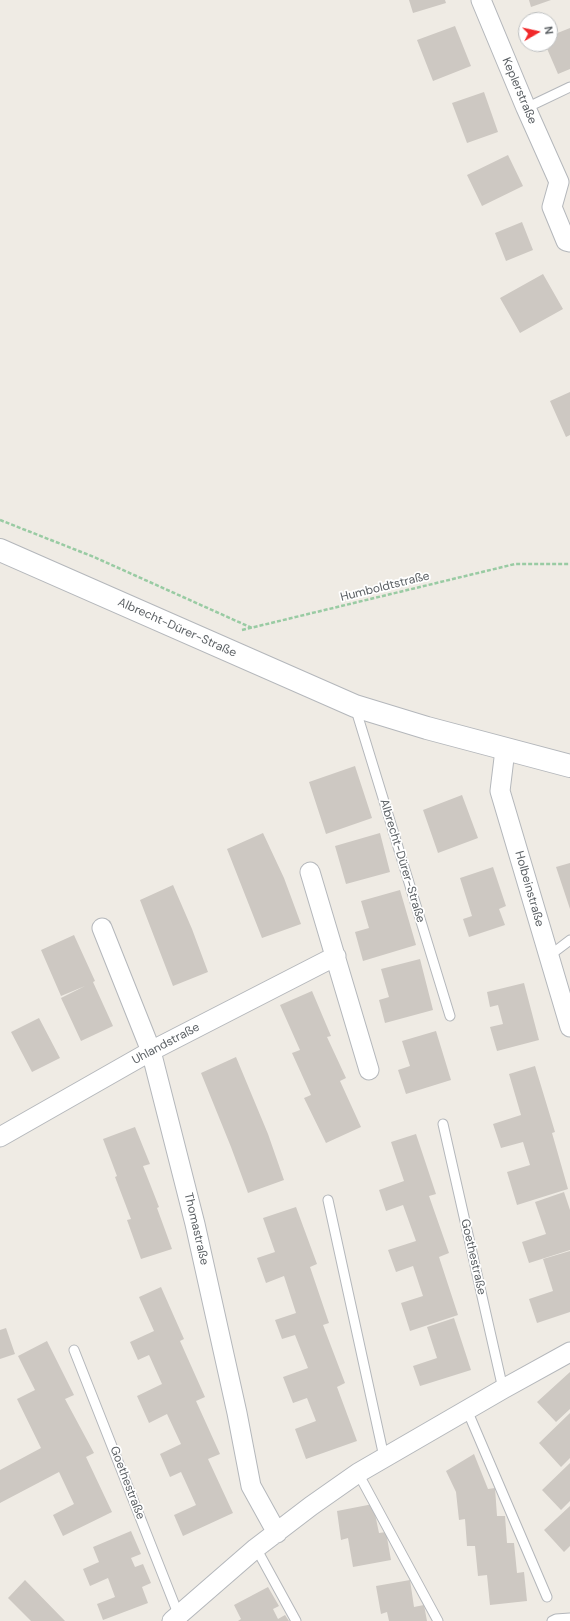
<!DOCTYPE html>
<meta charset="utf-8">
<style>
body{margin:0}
#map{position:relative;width:570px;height:1621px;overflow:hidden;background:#efebe4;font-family:"DM Sans",sans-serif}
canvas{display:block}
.north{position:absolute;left:518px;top:12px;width:40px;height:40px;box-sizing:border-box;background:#fff;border:1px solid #bec0c1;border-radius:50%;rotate:81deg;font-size:11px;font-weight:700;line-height:16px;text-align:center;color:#5c6165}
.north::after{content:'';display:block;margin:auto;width:14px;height:18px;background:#f1282a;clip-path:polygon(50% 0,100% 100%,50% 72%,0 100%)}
</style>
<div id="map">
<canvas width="570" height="1621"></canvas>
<div class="north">N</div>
</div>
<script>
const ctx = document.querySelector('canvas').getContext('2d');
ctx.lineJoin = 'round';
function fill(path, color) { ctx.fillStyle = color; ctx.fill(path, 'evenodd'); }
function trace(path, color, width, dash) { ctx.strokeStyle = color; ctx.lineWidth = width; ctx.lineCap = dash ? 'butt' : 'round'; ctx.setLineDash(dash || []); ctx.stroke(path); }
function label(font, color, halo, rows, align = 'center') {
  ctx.font = font + ' "DM Sans",sans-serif'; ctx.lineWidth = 3.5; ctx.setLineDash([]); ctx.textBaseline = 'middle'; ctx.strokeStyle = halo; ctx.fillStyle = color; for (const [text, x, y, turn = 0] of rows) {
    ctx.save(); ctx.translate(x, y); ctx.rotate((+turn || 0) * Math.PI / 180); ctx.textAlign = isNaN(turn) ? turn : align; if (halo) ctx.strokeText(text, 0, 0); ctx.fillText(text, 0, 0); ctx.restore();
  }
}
const building = new Path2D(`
 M409 0H445L446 3 413 13Z
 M529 0H551L531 7Z
 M455 26 471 66 433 81 417 40Z
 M570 28V69L558 74 545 44H550V36Z
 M484 92 498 132 467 143 452 103Z
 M508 155 523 186 482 206 467 175Z
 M522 222 533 250 506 261 495 233Z
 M543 274 563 309 520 333 500 298Z
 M570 392V435L566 437 550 401Z
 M355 766 372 818 326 834 309 782Z
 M462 795 478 838 438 853 423 810Z
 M263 833 284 878 301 924 262 938 227 849Z
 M380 833 390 872 346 884 335 846Z
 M570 863V909L556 867Z
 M493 867 506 906 499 909 505 925 469 937 463 919 472 916 460 878Z
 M173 885 192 929 208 972 173 986 140 900Z
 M400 890 416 945 363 961 355 932 369 928 361 901Z
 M74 935 95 981 93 982 113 1026 81 1041 61 998 85 986 61 996 41 950Z
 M420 959 433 1010 385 1023 379 1000 389 997 381 969Z
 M524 983 539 1040 497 1051 490 1027 503 1024 498 1005 490 1007 487 992Z
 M312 991 331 1036 327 1037 346 1078 340 1081 361 1127 326 1143 304 1098 311 1095 292 1053 300 1050 280 1005Z
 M39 1018 60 1058 32 1072 11 1032Z
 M436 1031 451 1080 406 1094 398 1070 410 1066 402 1041Z
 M236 1057 268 1134 284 1180 248 1193 231 1147 201 1073Z
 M535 1066 555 1132 552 1133 568 1189 517 1205 507 1172 530 1165 523 1142 501 1148 493 1124 521 1115 509 1074Z
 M135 1127 150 1164 143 1166 159 1207 157 1208 172 1249 141 1259 127 1220 131 1219 115 1177 117 1176 103 1139Z
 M416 1134 436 1194 429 1196 449 1253 439 1257 458 1315 410 1331 401 1303 423 1296 413 1266 396 1272 388 1250 416 1241 403 1205 386 1211 379 1190 404 1181 391 1142Z
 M564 1192 570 1210V1250L529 1263 522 1242 546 1234 535 1202Z
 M296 1207 317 1264 310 1267 329 1323 323 1325 345 1383 337 1387 357 1441 306 1459 295 1429 316 1421 307 1398 293 1403 283 1377 308 1368 295 1335 282 1339 275 1320 296 1313 284 1276 266 1283 257 1258 275 1252 263 1218Z
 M570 1251V1312L537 1323 529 1299 553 1291 543 1259Z
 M161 1287 184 1339 180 1341 205 1397 196 1401 220 1454 208 1459 233 1513 183 1536 174 1515 196 1505 181 1472 170 1477 160 1454 181 1444 167 1414 149 1423 137 1396 162 1384 149 1355 138 1360 130 1342 154 1331 139 1297Z
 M454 1318 471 1370 420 1386 413 1366 437 1358 427 1327Z
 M6 1328 15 1354 0 1359V1330Z
 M47 1341 74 1395 65 1399 94 1453 86 1457 112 1512 63 1536 53 1515 74 1504 59 1472 0 1503V1470L41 1448 17 1399 35 1390 18 1356Z
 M570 1372V1409L556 1422 537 1402Z
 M570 1413V1458L561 1467 539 1443Z
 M474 1454 488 1489 495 1488 497 1516H505L507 1543H514L517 1573 524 1572 527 1601 490 1605 487 1575 478 1576 475 1546H467L465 1519 459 1520 456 1492 446 1471Z
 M570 1463V1501L561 1510 542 1490Z
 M373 1504 379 1533 386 1532 391 1560 353 1567 348 1538 341 1540 337 1511Z
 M570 1506V1546L564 1552 544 1530Z
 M131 1531 141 1554 131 1558 135 1567 143 1564 151 1583 142 1587 148 1603 103 1620 97 1604 115 1597 108 1578 90 1586 83 1569 99 1562 93 1547Z
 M25 1580 65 1621H31L8 1598Z
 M410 1580 414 1607 424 1605 427 1621H389L387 1612 381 1614 376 1586Z
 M268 1587 279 1606 273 1609 278 1619 285 1615 289 1621H238L241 1619 234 1605Z`);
const path = new Path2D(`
 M0 520 94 557 252 628
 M242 630 515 564H570`);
const service = new Path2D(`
 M526 108 570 87
 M355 707 450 1016
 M549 956 570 940
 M443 1124 503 1389
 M328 1200 384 1457
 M74 1350 179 1616
 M467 1410 547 1597
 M358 1473 438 1621
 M256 1548 296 1621
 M552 1621 556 1619 570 1618`);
const minor = new Path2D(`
 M481 0 526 108 559 182 552 207 566 241 570 242
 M505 750 500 791 570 1027
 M310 872 369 1070
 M102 928 151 1051 195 1224 237 1413 251 1486 277 1533
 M0 1137 151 1051 336 956
 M172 1621 256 1548 311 1506 358 1473 503 1389 570 1352`);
const tertiary = new Path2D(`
 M0 550 355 706 427 728 570 766`);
const streetNames = [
 ["Keplerstraße",519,91,67],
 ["Humboldtstraße",385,587,-14],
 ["Albrecht-Dürer-Straße",177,628,24],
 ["Albrecht-Dürer-Straße",402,861,73],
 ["Holbeinstraße",529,889,74],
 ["Uhlandstraße",166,1044,-28],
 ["Thomastraße",196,1229,77],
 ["Goethestraße",473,1257,77],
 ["Goethestraße",127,1483,69]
];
fill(building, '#cdc8c2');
trace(service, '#b4b7bb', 11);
trace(minor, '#b4b7bb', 21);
trace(tertiary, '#b4b7bb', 24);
trace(path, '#99cba3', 2.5, [4, 2]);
trace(service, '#fff', 9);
trace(minor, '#fff', 19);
trace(tertiary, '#fff', 22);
label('12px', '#5c6165', '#fff', streetNames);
</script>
